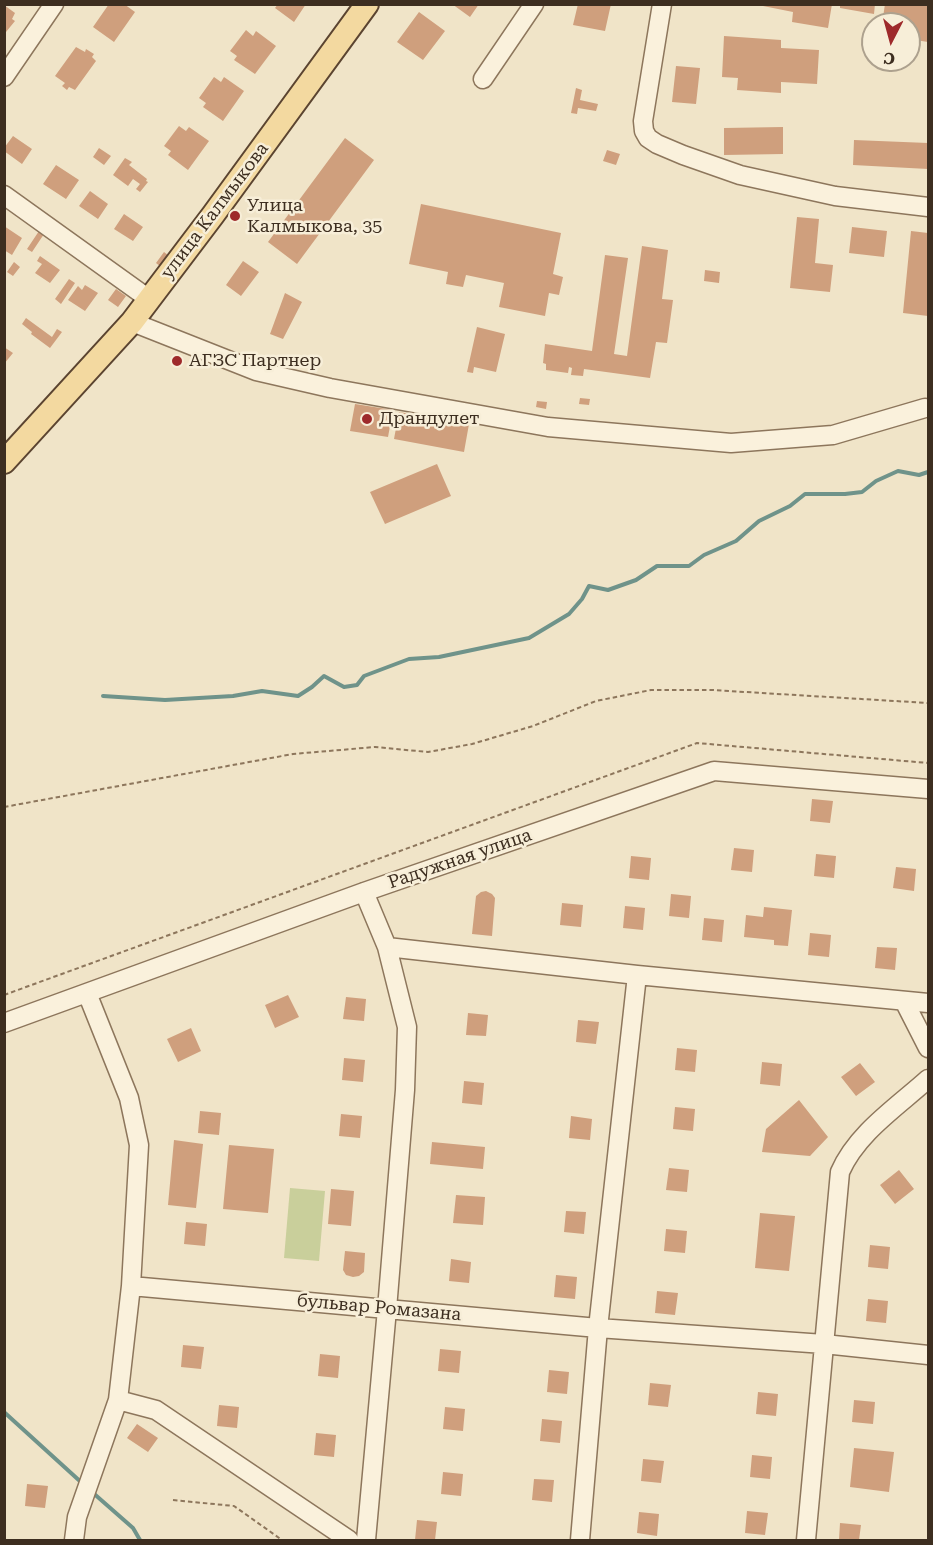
<!DOCTYPE html>
<meta charset="utf-8">
<style>
body{margin:0}
#map{position:relative;width:933px;height:1545px;overflow:hidden;background:#f0e4c8;font-family:"Roboto Serif",serif}
canvas{display:block}
.frame{position:absolute;inset:0;border:6px solid #3d2e20;pointer-events:none}
.north{position:absolute;left:861px;top:12px;width:60px;height:60px;box-sizing:border-box;background:#f7eed8;border:2px solid #ada18e;border-radius:50%;rotate:186deg;font-size:16px;font-weight:700;line-height:24px;text-align:center;color:#3d2e20}
.north::after{content:'';display:block;margin:auto;width:21px;height:27px;background:#9e2a2b;clip-path:polygon(50% 0,100% 100%,50% 72%,0 100%)}
</style>
<div id="map">
<canvas width="933" height="1545"></canvas>
<div class="frame"></div>
<div class="north">С</div>
</div>
<script>
const ctx = document.querySelector('canvas').getContext('2d');
ctx.lineJoin = 'round';
function fill(path, color) { ctx.fillStyle = color; ctx.fill(path, 'evenodd'); }
function trace(path, color, width, dash) { ctx.strokeStyle = color; ctx.lineWidth = width; ctx.lineCap = dash ? 'butt' : 'round'; ctx.setLineDash(dash || []); ctx.stroke(path); }
function label(font, color, halo, rows, align = 'center') {
  ctx.font = font + ' "Roboto Serif",serif'; ctx.lineWidth = 5; ctx.setLineDash([]); ctx.textBaseline = 'middle'; ctx.strokeStyle = halo; ctx.fillStyle = color; for (const [text, x, y, turn = 0] of rows) {
    ctx.save(); ctx.translate(x, y); ctx.rotate((+turn || 0) * Math.PI / 180); ctx.textAlign = isNaN(turn) ? turn : align; if (halo) ctx.strokeText(text, 0, 0); ctx.fillText(text, 0, 0); ctx.restore();
  }
}
const green = new Path2D(`
 M290 1188 325 1191 319 1261 284 1258Z`);
const stream = new Path2D(`
 M103 696 165 700 233 696 262 691 298 696 312 687 324 676 344 687 357 685 364 676 409 659 439 657 529 638 569 614 582 599 589 586 608 590 636 580 657 566H689L704 555 736 541 759 521 790 506 805 494H845L862 492 876 481 898 471 919 475 928 472
 M4 1412 82 1483
 M92 1492 133 1528 140 1540`);
const building = new Path2D(`
 M109 4H124L135 12 114 42 93 27Z
 M278 4H306L294 22 275 8Z
 M452 4H479L470 17Z
 M578 4H611L605 31 573 25Z
 M753 4H832L828 28 792 22 793 12Z
 M840 4H875L874 14 840 8Z
 M885 4 928 5V42L909 39V24H882Z
 M4 5 15 13 12 19 15 21 6 32Z
 M419 12 445 31 423 60 397 42Z
 M246 30 253 36 256 31 276 46 255 74 234 60 237 56 230 51Z
 M724 36 781 40V48L819 50 817 84 781 82V93L737 90 738 78 722 77Z
 M76 47 85 52 86 49 94 54 92 57 96 61 75 90 69 87 67 90 62 86 65 83 55 76Z
 M676 66 700 68 696 104 672 102Z
 M214 77 221 82 224 77 244 91 223 121 203 107 206 103 199 98Z
 M576 88 582 90 580 100 598 104 596 111 578 108 577 114 571 113Z
 M179 126 186 131 189 127 209 141 188 170 168 155 171 151 164 146Z
 M783 127V154L724 155V128Z
 M13 136 32 149 22 164 4 151V148Z
 M345 138 374 160 297 264 268 242Z
 M854 140 928 143V169L853 165Z
 M99 148 111 156 104 165 93 157Z
 M607 150 620 154 616 165 603 161Z
 M125 158 132 162 129 165 147 179 146 181 148 182 140 192 136 189 140 184 133 179 128 186 113 175Z
 M56 165 79 180 66 199 43 184Z
 M90 191 108 204 98 219 79 206Z
 M421 204 561 233 553 274 563 277 559 295 549 293 545 316 499 307 504 283 466 275 463 287 446 284 448 272 409 264Z
 M124 214 143 227 133 241 114 229Z
 M797 217 819 219 815 263 833 265 830 292 790 288Z
 M4 226 22 238 12 255 4 250Z
 M852 227 887 231 884 257 849 253Z
 M41 228 46 231 32 252 27 249Z
 M911 231 928 233V316L903 313Z
 M642 246 668 250 662 299 673 300 667 343 656 342 650 378 584 369 583 376 571 375 572 368 569 367 568 373 546 370V364L543 363 545 344 592 351 605 255 628 258 614 354 627 356Z
 M164 252 174 260 166 271 156 263Z
 M40 256 60 270 50 283 35 273 42 264 37 261Z
 M243 261 259 272 241 296 226 285Z
 M14 262 20 267 13 276 7 272Z
 M705 270 720 272 719 283 704 281Z
 M69 279 75 283 61 304 55 299Z
 M85 285 98 293 85 311 68 300 78 286 82 290Z
 M116 289 126 296 118 307 108 300Z
 M285 293 302 302 283 339 270 334Z
 M26 318 52 337 57 329 62 332 50 348 31 334 32 332 22 324Z
 M477 327 505 334 496 372 474 367 473 373 467 372Z
 M4 347 13 353 4 364Z
 M580 398 590 399 589 405 579 404Z
 M537 401 547 402 546 409 536 407Z
 M355 404 393 410 388 437 350 431Z
 M399 412 469 424 464 452 394 439Z
 M437 464 451 496 385 524 370 492Z
 M812 799 833 801 830 823 810 821Z
 M734 848 754 850 752 872 731 870Z
 M816 854 836 856 834 878 814 876Z
 M631 856 651 858 649 880 629 878Z
 M896 867 916 869 914 891 893 888Z
 M486 891 492 894 495 898 492 936 472 934 476 896 481 892Z
 M671 894 691 896 689 918 669 916Z
 M562 903 583 905 581 927 560 925Z
 M625 906 645 908 643 930 623 928Z
 M764 907 792 910 788 946 774 945V940L744 937 746 915 763 917Z
 M704 918 724 920 722 942 702 940Z
 M810 933 831 935 829 957 808 955Z
 M877 947 897 948 895 970 875 968Z
 M288 995 299 1017 275 1028 265 1005Z
 M346 997 366 999 364 1021 343 1019Z
 M468 1013 488 1015 486 1036 466 1035Z
 M578 1020 599 1022 596 1044 576 1042Z
 M191 1028 201 1051 178 1062 167 1039Z
 M677 1048 697 1050 695 1072 675 1070Z
 M344 1058 365 1060 363 1082 342 1080Z
 M762 1062 782 1064 780 1086 760 1084Z
 M860 1063 875 1082 856 1096 841 1077Z
 M464 1081 484 1083 482 1105 462 1103Z
 M799 1100 828 1137 810 1156 762 1152 766 1129Z
 M675 1107 695 1109 693 1131 673 1129Z
 M200 1111 221 1113 219 1135 198 1133Z
 M341 1114 362 1116 360 1138 339 1136Z
 M571 1116 592 1119 590 1140 569 1138Z
 M174 1140 203 1144 196 1208 168 1205Z
 M432 1142 485 1147 483 1169 430 1164Z
 M229 1145 274 1149 268 1213 223 1209Z
 M669 1168 689 1170 687 1192 666 1190Z
 M899 1170 914 1189 895 1204 880 1185Z
 M331 1189 354 1191 351 1226 328 1224Z
 M456 1195 485 1197 483 1225 453 1223Z
 M566 1211 586 1212 584 1234 564 1232Z
 M760 1213 795 1216 789 1271 755 1268Z
 M186 1222 207 1224 205 1246 184 1244Z
 M666 1229 687 1231 685 1253 664 1251Z
 M870 1245 890 1247 888 1269 868 1267Z
 M345 1251 365 1253 364 1272 359 1276 353 1277 346 1275 343 1270Z
 M451 1259 471 1262 469 1283 449 1281Z
 M556 1275 577 1277 575 1299 554 1297Z
 M657 1291 678 1293 675 1315 655 1313Z
 M868 1299 888 1301 886 1323 866 1321Z
 M183 1345 204 1347 201 1369 181 1367Z
 M440 1349 461 1351 459 1373 438 1371Z
 M320 1354 340 1356 338 1378 318 1376Z
 M549 1370 569 1372 567 1394 547 1392Z
 M650 1383 671 1385 668 1407 648 1405Z
 M758 1392 778 1394 776 1416 756 1414Z
 M854 1400 875 1402 873 1424 852 1422Z
 M219 1405 239 1407 237 1428 217 1426Z
 M445 1407 465 1409 463 1431 443 1429Z
 M542 1419 562 1421 560 1443 540 1441Z
 M137 1424 158 1438 148 1452 127 1438Z
 M316 1433 336 1435 334 1457 314 1455Z
 M854 1448 894 1452 889 1492 850 1487Z
 M752 1455 772 1457 770 1479 750 1477Z
 M643 1459 664 1461 661 1483 641 1481Z
 M443 1472 463 1474 461 1496 441 1494Z
 M534 1479 554 1480 552 1502 532 1500Z
 M27 1484 48 1486 45 1508 25 1506Z
 M747 1511 768 1513 765 1535 745 1533Z
 M639 1512 659 1514 657 1536 637 1533Z
 M417 1520 437 1522 435 1540H415Z
 M840 1523 861 1525 859 1540H839Z`);
const path = new Path2D(`
 M4 807 293 754 375 747 428 752 472 744 533 726 596 701 651 690H712L928 703
 M4 995 697 743 928 763
 M173 1500 234 1506 282 1540`);
const minor = new Path2D(`
 M662 4 643 121 644 131 648 138 657 144 683 155 740 175 835 196 928 207
 M4 77 54 4
 M483 79 534 4
 M4 195 149 299
 M132 322 256 371 330 388 548 427 731 443 833 435 925 408
 M364 892 387 947 407 1027 405 1090 387 1309 366 1540
 M387 947 637 975 928 1003
 M904 1001 928 1048
 M4 1023 364 892 714 771 928 789
 M131 1286 598 1328 824 1344 928 1355
 M118 1400 156 1410 349 1540
 M74 1540 77 1517 118 1400 131 1286 139 1145 129 1098 87 993
 M580 1540 598 1328 637 975
 M806 1540 840 1172C857 1133 897 1107 928 1079`);
const major = new Path2D(`
 M4 462 132 322 213 215 367 4`);
const markers = [
 [235,216,6,"#9e2a2b"],
 [177,361,6,"#9e2a2b"],
 [367,419,6,"#9e2a2b"]
];
const poiNames = [
 ["Улица",247,206],
 ["Калмыкова, 35",247,227],
 ["АГЗС Партнер",189,361],
 ["Драндулет",379,419]
];
const streetNames = [
 ["улица Калмыкова",215,211,-53],
 ["Радужная улица",460,859,-19],
 ["бульвар Ромазана",379,1308,5]
];
fill(green, '#c9cf9b');
trace(stream, '#6f938a', 4);
fill(building, '#cf9f7d');
trace(minor, '#8d765c', 21);
trace(major, '#5b4430', 26);
trace(path, '#8d765c', 2, [4.5, 3]);
trace(minor, '#faf1dc', 18);
trace(major, '#f3d9a0', 22);
for (const [x, y, r, color] of markers) { const dot = new Path2D(); dot.arc(x, y, r, 0, 2 * Math.PI); ctx.fillStyle = color; ctx.fill(dot); trace(dot, '#f7eed8', 2); }
label('18px', '#3d2e20', '#f7eed8', poiNames, 'left');
label('18px', '#3d2e20', '#f7eed8', streetNames);
</script>
